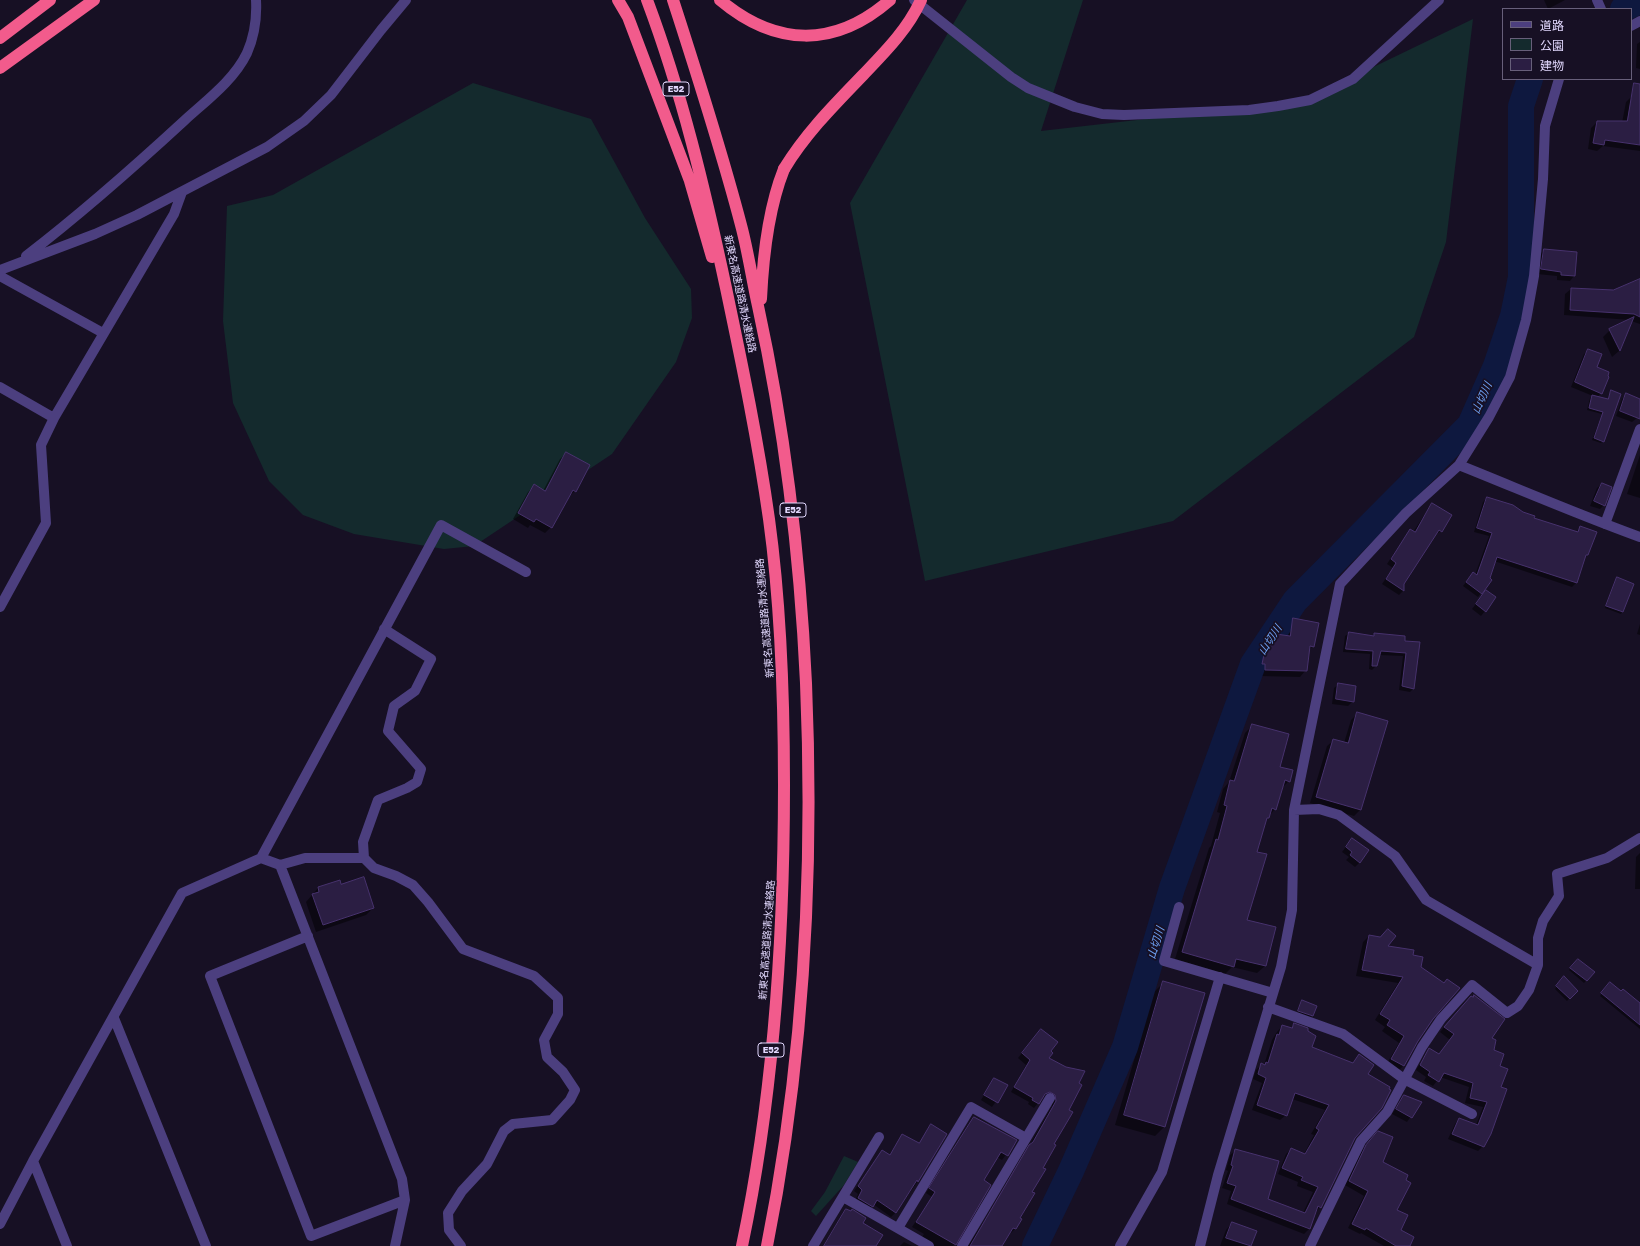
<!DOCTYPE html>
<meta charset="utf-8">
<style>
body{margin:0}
#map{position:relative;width:1640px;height:1246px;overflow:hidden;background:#171024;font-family:"Golos Text","Noto Sans JP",sans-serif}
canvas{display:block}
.legend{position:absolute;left:1502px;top:8px;width:130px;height:72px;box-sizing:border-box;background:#171024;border:1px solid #675f7a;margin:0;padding:5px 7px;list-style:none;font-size:12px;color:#e0d6fc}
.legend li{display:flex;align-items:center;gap:8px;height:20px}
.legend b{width:20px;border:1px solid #675f7a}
</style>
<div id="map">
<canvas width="1640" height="1246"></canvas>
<ul class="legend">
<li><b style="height:5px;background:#4c3f7f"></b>道路</li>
<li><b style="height:11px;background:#142a2d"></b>公園</li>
<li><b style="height:11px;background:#2b1e43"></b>建物</li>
</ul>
</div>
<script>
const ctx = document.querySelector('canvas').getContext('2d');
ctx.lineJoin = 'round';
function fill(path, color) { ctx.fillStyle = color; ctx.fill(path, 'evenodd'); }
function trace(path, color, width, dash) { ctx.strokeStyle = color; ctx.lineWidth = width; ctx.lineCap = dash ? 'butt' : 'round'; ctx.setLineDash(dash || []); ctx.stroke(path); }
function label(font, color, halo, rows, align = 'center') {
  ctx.font = font + ' "Golos Text","Noto Sans JP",sans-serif'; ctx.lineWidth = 3.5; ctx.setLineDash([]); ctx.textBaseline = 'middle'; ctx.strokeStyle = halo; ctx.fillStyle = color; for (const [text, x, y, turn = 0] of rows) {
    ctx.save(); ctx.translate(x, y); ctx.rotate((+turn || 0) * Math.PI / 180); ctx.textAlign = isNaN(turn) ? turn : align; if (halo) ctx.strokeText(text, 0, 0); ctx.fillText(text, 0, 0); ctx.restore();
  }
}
const green = new Path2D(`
 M967 0H1083L1041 131 1303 101 1473 19 1446 242 1414 337 1173 521 925 581 850 203Z
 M473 83 591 119 645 218 691 289 692 318 676 362 612 454 474 546 444 549 354 534 303 515 269 481 233 403 223 321 227 206 273 195Z
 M844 1156 858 1162 844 1185 816 1216 811 1211 825 1192Z`);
const shadow = new Path2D(`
 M1544 0H1565L1548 9Z
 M1640 42V69L1636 68 1637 44Z
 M1632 96 1640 97V151L1603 146 1597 151 1588 149 1591 128 1597 122 1622 123 1626 102Z
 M1544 250 1576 253 1574 276 1570 281 1557 280V276L1537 274 1539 255Z
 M1640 281V324L1631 321 1619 351 1612 357 1603 337 1610 330 1630 320 1564 315 1565 294 1571 289 1613 291Z
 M1589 350 1595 367 1601 393 1597 398 1607 400 1611 391 1603 441 1601 443 1592 440 1602 414 1587 410 1590 398 1593 396 1571 387 1584 354Z
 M1626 395 1640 400V409L1637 418 1632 422 1616 416 1622 399Z
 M566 453 575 491 568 497 551 527 545 533 530 525 528 528 513 519 528 492 534 486 543 491 560 459Z
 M1640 455V498L1627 494Z
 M1602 484 1604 505 1600 509 1590 506 1597 488Z
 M1487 498 1533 519 1576 532 1581 527 1587 555 1584 557 1576 583 1572 587 1494 561 1481 593 1478 597 1463 586 1473 573 1475 575 1489 536 1474 532 1483 502Z
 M1432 504 1441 531 1435 535 1403 584V591L1399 595 1382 584 1393 568 1387 564 1406 535 1410 530 1413 532Z
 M1617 579 1622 612 1621 614 1605 608Z
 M1482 596 1485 611 1481 616 1472 609Z
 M1293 619 1313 646 1308 651 1306 670 1300 677 1259 676V671L1256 670 1258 657 1264 652 1265 646 1272 639 1285 636 1287 626Z
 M1640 624V635L1637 634Z
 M1349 633 1372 636 1375 634 1404 642 1419 643 1414 688 1410 692 1399 690 1403 656 1379 655 1376 666 1372 670 1369 669 1370 654 1343 652 1345 636Z
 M1339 684 1353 701 1348 706 1332 704 1334 688Z
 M1358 713 1387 722 1360 810 1354 816 1310 803 1327 746 1334 740 1344 743 1351 720Z
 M1253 725 1289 781 1281 789 1275 809 1265 821 1256 852 1246 921 1275 928 1265 966 1257 973 1232 967 1225 974 1175 959 1209 848 1211 846 1220 813 1217 812 1223 789 1229 782 1245 733Z
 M1352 839 1360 862 1355 867 1346 860 1349 857 1342 852Z
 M1640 853V889H1635L1636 857Z
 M339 881 341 886 373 908 366 915 316 932 306 902 318 888Z
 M1369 936 1386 946 1412 955 1420 967 1417 1040 1403 1066 1397 1072 1386 1065 1399 1043 1382 1031 1385 1027 1375 1020 1398 983 1356 976 1363 942Z
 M1576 962 1593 973 1584 983 1569 970Z
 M1562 979 1576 991 1567 1001 1555 989Z
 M1164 982V1127L1155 1136 1115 1125 1154 992Z
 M1608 985 1640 1008V1029L1600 996Z
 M1302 1001 1316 1006 1310 1018 1297 1013Z
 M1466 1002 1490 1039 1499 1067 1500 1087 1483 1146 1478 1151 1448 1139 1455 1124 1459 1119 1476 1125 1483 1107 1465 1103 1469 1087 1440 1077 1433 1086 1424 1081 1426 1077 1416 1070 1429 1049 1438 1055 1450 1040 1440 1032Z
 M1294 1024 1311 1048 1352 1064 1359 1055 1367 1074 1354 1138 1320 1207 1315 1213 1309 1229 1304 1234 1227 1204 1231 1191 1222 1188 1228 1171 1226 1170 1230 1155 1236 1150 1267 1200 1303 1213 1313 1192 1297 1186 1298 1182 1278 1174 1286 1154 1291 1149 1304 1154 1314 1135 1311 1134 1325 1110 1292 1099 1286 1115 1280 1120 1252 1110 1262 1083 1253 1079 1256 1070 1262 1064 1264 1065 1272 1040 1277 1032 1282 1026 1290 1029Z
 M1041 1030 1049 1051 1048 1058 1068 1110 1015 1229 1011 1233 1009 1232 1001 1246H968L999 1198 1052 1106 1051 1099 1045 1095 1034 1108 1028 1104 1029 1102 1011 1092 1026 1065 1018 1058Z
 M994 1079 1007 1086 992 1107 981 1100Z
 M1404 1096 1420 1103 1407 1122 1392 1114Z
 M974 1118 1016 1141 1002 1160 997 1157 982 1181 989 1185 955 1244 953 1246H929L920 1240 924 1234 912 1227 932 1197 926 1193Z
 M931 1125 918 1181 896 1212 891 1217 873 1204 868 1211 854 1203 858 1194 854 1191 878 1156 882 1152 889 1155 903 1135 918 1144Z
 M1376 1136 1400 1231 1409 1246H1384L1361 1233 1360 1234 1348 1228 1364 1196 1345 1185 1362 1150Z
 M846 1210 861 1224 875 1246H823Z
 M1232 1223 1255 1231 1250 1246H1220L1226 1230Z
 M904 1242 912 1246H900Z`);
const river = new Path2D(`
 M1623 9 1640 1
 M1035 1246 1071 1171 1125 1047 1172 888 1253 664 1295 601 1470 425 1496 366 1513 316 1521 277V106L1530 79`);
const building = new Path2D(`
 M1634 83 1640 84V145L1605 140 1604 145 1593 143 1597 121H1627Z
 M1544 249 1577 252 1575 276 1561 275V272L1541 269Z
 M1640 279V317L1634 314 1570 310 1571 288 1613 290Z
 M1634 317 1620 351 1609 329Z
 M1588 349 1602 354 1597 367 1609 372 1608 376 1609 377 1602 394 1575 382Z
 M1611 390 1621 394 1604 442 1594 438 1603 412 1589 408 1592 395 1608 399Z
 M1626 393 1640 399V419L1620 411Z
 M566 452 590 465 576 492 573 490 552 528 536 519 534 522 518 513 534 484 545 491Z
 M1602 483 1612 487 1605 506 1594 501Z
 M1487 497 1513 505 1523 512 1535 516 1534 518 1578 532 1580 526 1597 532 1588 555H1586L1577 583 1497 557 1490 578 1492 580 1482 594 1466 582 1473 572 1477 575 1492 533 1477 528Z
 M1432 503 1452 515 1442 532 1439 530 1404 584V591L1386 579 1396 563 1391 559 1410 529 1415 532Z
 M1617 577 1634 584 1623 612 1606 606Z
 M1486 590 1496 597 1486 612 1476 604Z
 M1293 618 1319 623 1314 647 1310 646 1307 671 1265 670V664H1262L1265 650 1269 651 1271 638 1276 634 1290 636Z
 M1349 632 1374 636V633L1405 636V641L1420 642 1414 689 1402 686 1406 653 1381 651 1377 666H1372L1373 651 1346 649Z
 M1338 683 1356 686 1354 702 1336 699Z
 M1357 712 1388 721 1361 810 1316 797 1333 739 1348 743Z
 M1252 724 1289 734 1280 767 1293 770 1290 782 1285 780 1276 810 1272 808 1269 818H1267L1257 852 1267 854 1247 920 1276 927 1266 966 1236 959 1234 967 1182 952 1216 839 1218 840 1227 806 1224 805 1230 780 1234 781Z
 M1352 838 1369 850 1360 863 1350 855 1352 852 1346 847Z
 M364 877 374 908 323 925 312 894 319 892 318 887 340 880 341 884Z
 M1388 929 1396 936 1388 946 1414 950 1413 955 1423 957 1421 967 1444 983 1447 979 1460 988 1433 1019 1418 1041 1404 1066 1391 1059 1404 1036 1387 1025 1390 1020 1380 1014 1403 977 1362 970 1369 935 1380 937Z
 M1578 959 1595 972 1587 981 1570 968Z
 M1564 976 1578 991 1570 999 1556 986Z
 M1163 981 1205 993 1165 1127 1124 1115Z
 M1610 982 1621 991 1623 989 1640 1003V1025L1601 993Z
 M1474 995 1505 1019 1492 1038 1496 1040 1494 1050 1504 1054 1500 1066 1508 1069 1501 1087 1507 1089 1491 1134 1484 1147 1452 1134 1459 1118 1478 1125 1487 1102 1470 1098 1473 1083 1444 1073 1439 1082 1428 1075 1430 1072 1420 1065 1429 1048 1439 1054 1454 1034 1444 1027 1471 996 1473 997Z
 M1302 1000 1317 1006 1313 1016 1298 1011Z
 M1294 1023 1308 1028V1031L1316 1036 1312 1047 1353 1063 1359 1054 1374 1065 1368 1074 1390 1087 1389 1089 1391 1090 1382 1108 1355 1138 1321 1208 1318 1206 1310 1229 1231 1199 1236 1186 1227 1183 1233 1166 1231 1165 1235 1149 1279 1161 1268 1199 1305 1213 1318 1187 1301 1180 1303 1177 1282 1168 1291 1148 1305 1154 1319 1130 1316 1128 1329 1105 1295 1093 1287 1116 1257 1105 1266 1078 1258 1074 1261 1063 1265 1065 1266 1062 1268 1063 1277 1034 1279 1035 1282 1025 1292 1028Z
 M1041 1029 1058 1042 1051 1051 1053 1053 1049 1058 1066 1067 1085 1071 1079 1083 1082 1085 1069 1110 1073 1112 1054 1144 1056 1145 1043 1168 1046 1169 1032 1192 1035 1193 1020 1218 1022 1219 1016 1229 1013 1228 1002 1246H970L1029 1145 1033 1142 1056 1101 1055 1095 1050 1092 1045 1094 1039 1104 1032 1100 1033 1098 1014 1087 1030 1060 1022 1053Z
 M994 1078 1008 1085 998 1103 984 1095Z
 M1404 1095 1422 1102 1412 1118 1396 1109Z
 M974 1117 1017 1140 1008 1156 1001 1152 984 1180 991 1185 956 1245 916 1222 935 1192 929 1188Z
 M931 1124 947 1134 918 1182 917 1180 896 1213 877 1200 873 1207 858 1198 862 1190 858 1186 882 1150 890 1155 902 1134 919 1143Z
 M1378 1131 1393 1137 1383 1162 1408 1175 1406 1180 1411 1183 1397 1210 1408 1215 1401 1230 1414 1237 1410 1246H1396L1366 1228 1365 1230 1352 1224 1368 1191 1349 1181 1366 1145Z
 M846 1209 851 1211 852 1209 866 1218 863 1223 883 1235 876 1246H824Z
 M1232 1222 1257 1231 1251 1246 1226 1238Z`);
const minor = new Path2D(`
 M914 0 1011 77 1028 88 1075 107 1102 114 1124 115 1249 110 1278 106 1310 100 1353 79 1439 0
 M1597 0 1601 9
 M1631 26 1640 21
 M26 256C82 213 134 167 185 120 207 100 234 80 247 53 254 37 257 18 256 0
 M0 270 95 234 137 215 267 147 304 121 331 95 381 30 406 0
 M0 276 103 333
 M0 387 54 418
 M1459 465C1519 489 1579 515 1640 537
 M1605 524 1640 429
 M0 607 46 523 41 445 54 418 174 214 182 192
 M384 629 431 659 415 691 394 706 388 731 421 769 417 782 407 788 378 800 363 842 364 858 374 868 396 876 413 885 428 902 463 949 534 976 558 998V1014L544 1040 547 1057 563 1072 575 1090 570 1100 552 1120 513 1124 504 1131 487 1164 462 1191 448 1213 449 1230 461 1246
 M1294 810 1319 809 1339 815 1395 856 1426 900 1538 965
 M261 858 280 865 402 1179 405 1200 395 1246
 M280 865 305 858H364
 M1179 907 1164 961 1273 993
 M308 936 210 976 311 1236 405 1200
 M1268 1007 1343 1034 1404 1079 1472 1114
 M114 1018 206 1246
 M33 1161 67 1246
 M843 1197 929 1246
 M0 1224 33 1161 182 893 261 858 441 525 526 572
 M898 1228 971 1107 1026 1138
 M813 1246 879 1137
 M962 1246 1050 1098
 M1120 1246 1162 1172 1220 977
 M1200 1246 1218 1175 1281 967 1292 910 1294 810 1340 584 1406 513 1459 465 1489 417 1510 377 1526 320 1534 276 1543 179 1545 126 1559 79
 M1310 1246 1361 1141 1387 1112 1422 1047 1441 1019 1472 985 1507 1013 1518 1006 1529 990 1538 965V938L1543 921 1559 896 1557 874 1607 858 1640 838`);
const highway = new Path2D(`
 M618 0 628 17 690 181 712 257
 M647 0C682 93 705 190 726 288 742 364 758 441 769 519 781 606 784 696 784 785 784 939 774 1095 742 1246
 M673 0C697 74 721 149 741 225 748 251 752 279 758 306 785 430 800 556 806 683 814 872 804 1061 767 1246
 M720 0C776 47 835 48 890 0
 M0 38 50 0
 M0 68 94 0
 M761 299C763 256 768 209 784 169`);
const highwayBridge = new Path2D(`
 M784 169C806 133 834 105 863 75 885 52 908 29 921 0`);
const shields = [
 [676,89,26],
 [793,510,26],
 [771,1050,26]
];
const shieldNames = [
 ["E52",676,89],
 ["E52",793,510],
 ["E52",771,1050]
];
const streetNames = [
 ["新東名高速道路清水連絡路",740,294,78],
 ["新東名高速道路清水連絡路",765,618,-95],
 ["新東名高速道路清水連絡路",767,940,-86]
];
const waterNames = [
 ["山切川",1482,398,-66],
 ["山切川",1270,640,-57],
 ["山切川",1156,943,-73]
];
fill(green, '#142a2d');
fill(shadow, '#0007');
trace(river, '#0e183f', 26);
fill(building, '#2b1e43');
trace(building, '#47326d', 1);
trace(minor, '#4c3f7f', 10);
trace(highway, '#f25b8c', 12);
trace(highwayBridge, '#f25b8c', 12);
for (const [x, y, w] of shields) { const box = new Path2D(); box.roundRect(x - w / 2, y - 7, w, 14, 3); ctx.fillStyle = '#171024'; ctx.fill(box); trace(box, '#e0d6fc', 1); }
label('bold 9px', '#e0d6fc', null, shieldNames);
label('10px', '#e0d6fc', '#171024', streetNames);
label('italic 11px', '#6da0f3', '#171024', waterNames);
</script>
